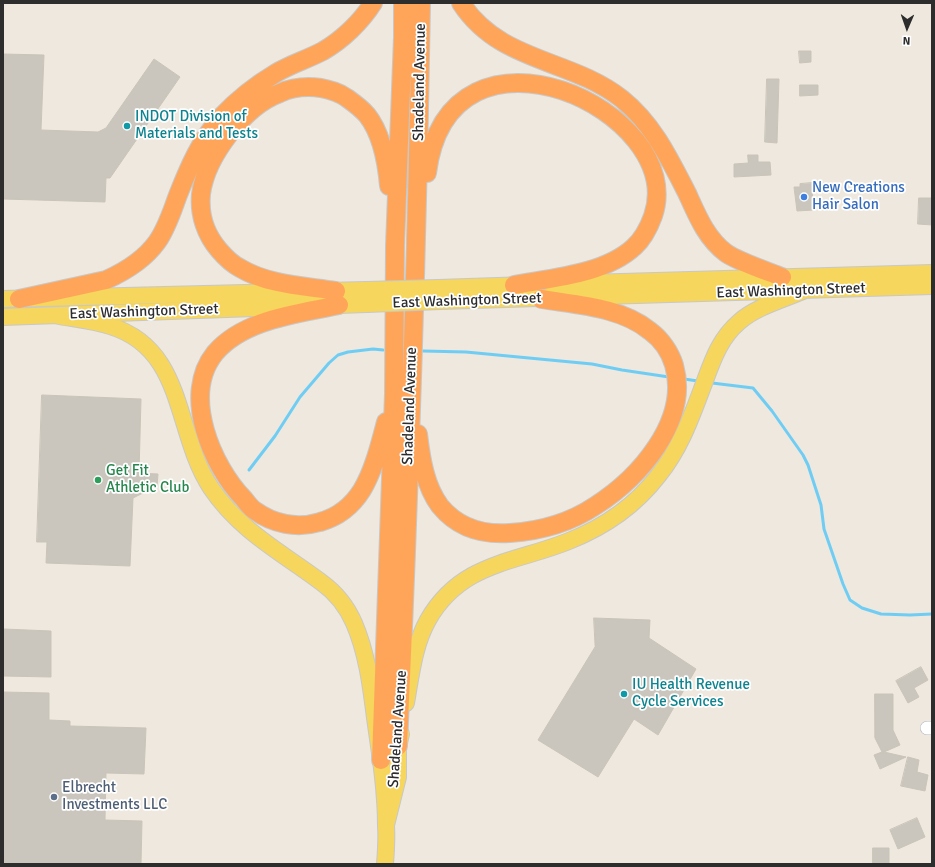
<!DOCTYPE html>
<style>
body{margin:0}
#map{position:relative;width:935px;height:867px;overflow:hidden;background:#eee8df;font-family:Signika,sans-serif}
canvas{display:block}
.frame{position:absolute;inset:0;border:4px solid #2d2d2d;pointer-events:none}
.north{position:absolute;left:887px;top:8px;width:40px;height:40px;-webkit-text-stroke:3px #fff;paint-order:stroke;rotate:182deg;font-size:11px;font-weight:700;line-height:16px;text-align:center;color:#2d2d2d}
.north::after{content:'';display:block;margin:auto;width:14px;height:18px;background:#2d2d2d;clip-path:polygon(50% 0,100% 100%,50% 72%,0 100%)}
</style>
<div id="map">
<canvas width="935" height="867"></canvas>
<div class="frame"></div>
<div class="north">N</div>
</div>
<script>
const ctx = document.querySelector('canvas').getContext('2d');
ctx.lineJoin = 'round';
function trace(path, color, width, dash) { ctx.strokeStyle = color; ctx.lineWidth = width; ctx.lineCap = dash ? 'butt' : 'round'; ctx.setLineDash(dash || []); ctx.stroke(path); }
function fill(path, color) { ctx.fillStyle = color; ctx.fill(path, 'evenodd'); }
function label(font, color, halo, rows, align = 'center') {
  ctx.font = font + ' Signika,sans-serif'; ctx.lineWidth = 3.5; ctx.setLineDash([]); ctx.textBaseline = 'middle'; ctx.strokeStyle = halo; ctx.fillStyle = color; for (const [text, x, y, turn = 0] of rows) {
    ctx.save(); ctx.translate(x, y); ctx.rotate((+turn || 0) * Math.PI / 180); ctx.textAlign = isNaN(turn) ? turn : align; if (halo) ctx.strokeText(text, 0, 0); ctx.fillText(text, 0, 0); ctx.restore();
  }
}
const stream = new Path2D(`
 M423 351 466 352 592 364 622 370 669 377
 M684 379 698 381
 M712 383 753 388 772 411 803 455 808 465 821 505 824 529 843 584 850 600 862 608 881 614 910 615 932 614
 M249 470 275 436 300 397 329 363 338 355 348 352 373 349 383 350`);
const building = new Path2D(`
 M799 51H811V62L800 63Z
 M3 54 44 55 41 130 98 132 106 128 154 59 180 77 110 178H106L105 202 3 199Z
 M767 79H779L777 143 765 142Z
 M800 85H818V95L800 96Z
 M748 155H758V162H770L771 175 734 177V164L748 163Z
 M812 183 813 210 797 211 794 187H800V184Z
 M919 198H932V225L918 224Z
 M42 395 141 399 139 473 158 474 157 486 133 498 130 566 46 563 47 542H37Z
 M594 618 650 620 649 638 696 669 658 735 634 719 598 777 538 740 595 647Z
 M3 629 51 631V677L3 676Z
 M921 667 928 680 914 688 919 697 908 703 896 681Z
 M3 692 49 693V720L70 721V726L146 728 144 774 106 773 105 820 142 821 141 864H3Z
 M875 694H893V730L900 745 884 752 906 757 880 769 874 755 882 752 875 738Z
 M908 757 919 760 917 772 928 775 925 791 901 786Z
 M917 818 925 837 898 849 890 830Z
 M873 848H889V864H873Z`);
const minor = new Path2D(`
 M927 728H932`);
const major = new Path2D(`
 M552 284 932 273
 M438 288 527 285
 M3 299 366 290
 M440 301 932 286
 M59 316C76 319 94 321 110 326 186 349 174 432 211 488 240 531 281 552 321 582 335 592 347 607 354 623 367 653 371 686 375 718 380 753 386 790 386 826 387 838 386 851 385 864
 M3 317 367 304
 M406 703C411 675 414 645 428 620 461 562 515 563 569 541 604 527 635 506 658 476 680 449 691 418 703 386 712 362 719 339 739 322 755 307 785 299 805 290
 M386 825 398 777V746L401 734`);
const highway = new Path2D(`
 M461 3C500 63 570 58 622 99 653 124 669 158 687 193 697 215 706 238 726 253 739 262 767 271 782 277
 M427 173C449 0 689 111 653 216 649 227 643 239 634 247 605 274 552 278 514 285
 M336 291C305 286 268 285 240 268 232 264 225 257 219 250 206 235 199 215 201 194 206 157 244 106 280 93 293 87 307 86 321 88 330 90 339 92 347 98 354 103 361 108 367 115 382 134 387 163 389 186
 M19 299 106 280C126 271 144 260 157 242 167 228 172 211 178 195 189 167 201 139 222 116 238 99 256 85 276 73 291 64 308 59 323 51 342 40 361 22 373 3
 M339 305C298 314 244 319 215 353 181 395 212 466 244 499 247 503 250 507 254 510 273 524 297 529 320 522 338 517 352 506 362 490 374 470 380 444 386 422
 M418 434C421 459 425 486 440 506 458 528 483 535 510 533 540 531 571 522 595 506 639 478 690 421 674 365 670 352 661 339 650 331 621 307 577 305 541 299
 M398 746C409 499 417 251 421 3
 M381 760 394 394 395 246 403 37V3`);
const majorBridge = new Path2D(`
 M366 290 438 288
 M367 304 440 301`);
const markers = [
 [127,126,4,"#0f9aa8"],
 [804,197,4,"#3f7fe0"],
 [98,480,4,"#2e9e5b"],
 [624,694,4,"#0f9aa8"],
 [54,797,4,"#5c6f8a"]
];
const streetNames = [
 ["Shadeland Avenue",420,82,-89],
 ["East Washington Street",791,291,-2],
 ["East Washington Street",467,301,-2],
 ["East Washington Street",144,312,-2],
 ["Shadeland Avenue",410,406,-88],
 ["Shadeland Avenue",398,729,-86]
];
const cultureNames = [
 ["INDOT Division of",135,117],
 ["Materials and Tests",135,134],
 ["IU Health Revenue",632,685],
 ["Cycle Services",632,702]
];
const shopNames = [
 ["New Creations",812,188],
 ["Hair Salon",812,205]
];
const leisureNames = [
 ["Get Fit",106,471],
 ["Athletic Club",106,488]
];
const serviceNames = [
 ["Elbrecht",62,788],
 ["Investments LLC",62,805]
];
trace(stream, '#6fcdf4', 3);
fill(building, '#cac6bd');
trace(building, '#cac4b8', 1);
trace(minor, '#b3b5c0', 14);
trace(major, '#c8c8c8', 18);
trace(highway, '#c8c8c8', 20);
trace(minor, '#fff', 13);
trace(major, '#f6d65c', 16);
trace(highway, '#ffa559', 18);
trace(majorBridge, '#c8c8c8', 18, []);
trace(majorBridge, '#f6d65c', 16);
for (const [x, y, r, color] of markers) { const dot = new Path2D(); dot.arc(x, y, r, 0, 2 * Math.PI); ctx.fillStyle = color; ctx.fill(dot); trace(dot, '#fff', 1.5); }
label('15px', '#2d2d2d', '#fff', streetNames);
label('15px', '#0d838f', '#fff', cultureNames, 'left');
label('15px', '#366cbe', '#fff', shopNames, 'left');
label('15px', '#27864d', '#fff', leisureNames, 'left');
label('15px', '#4e5e75', '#fff', serviceNames, 'left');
</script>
